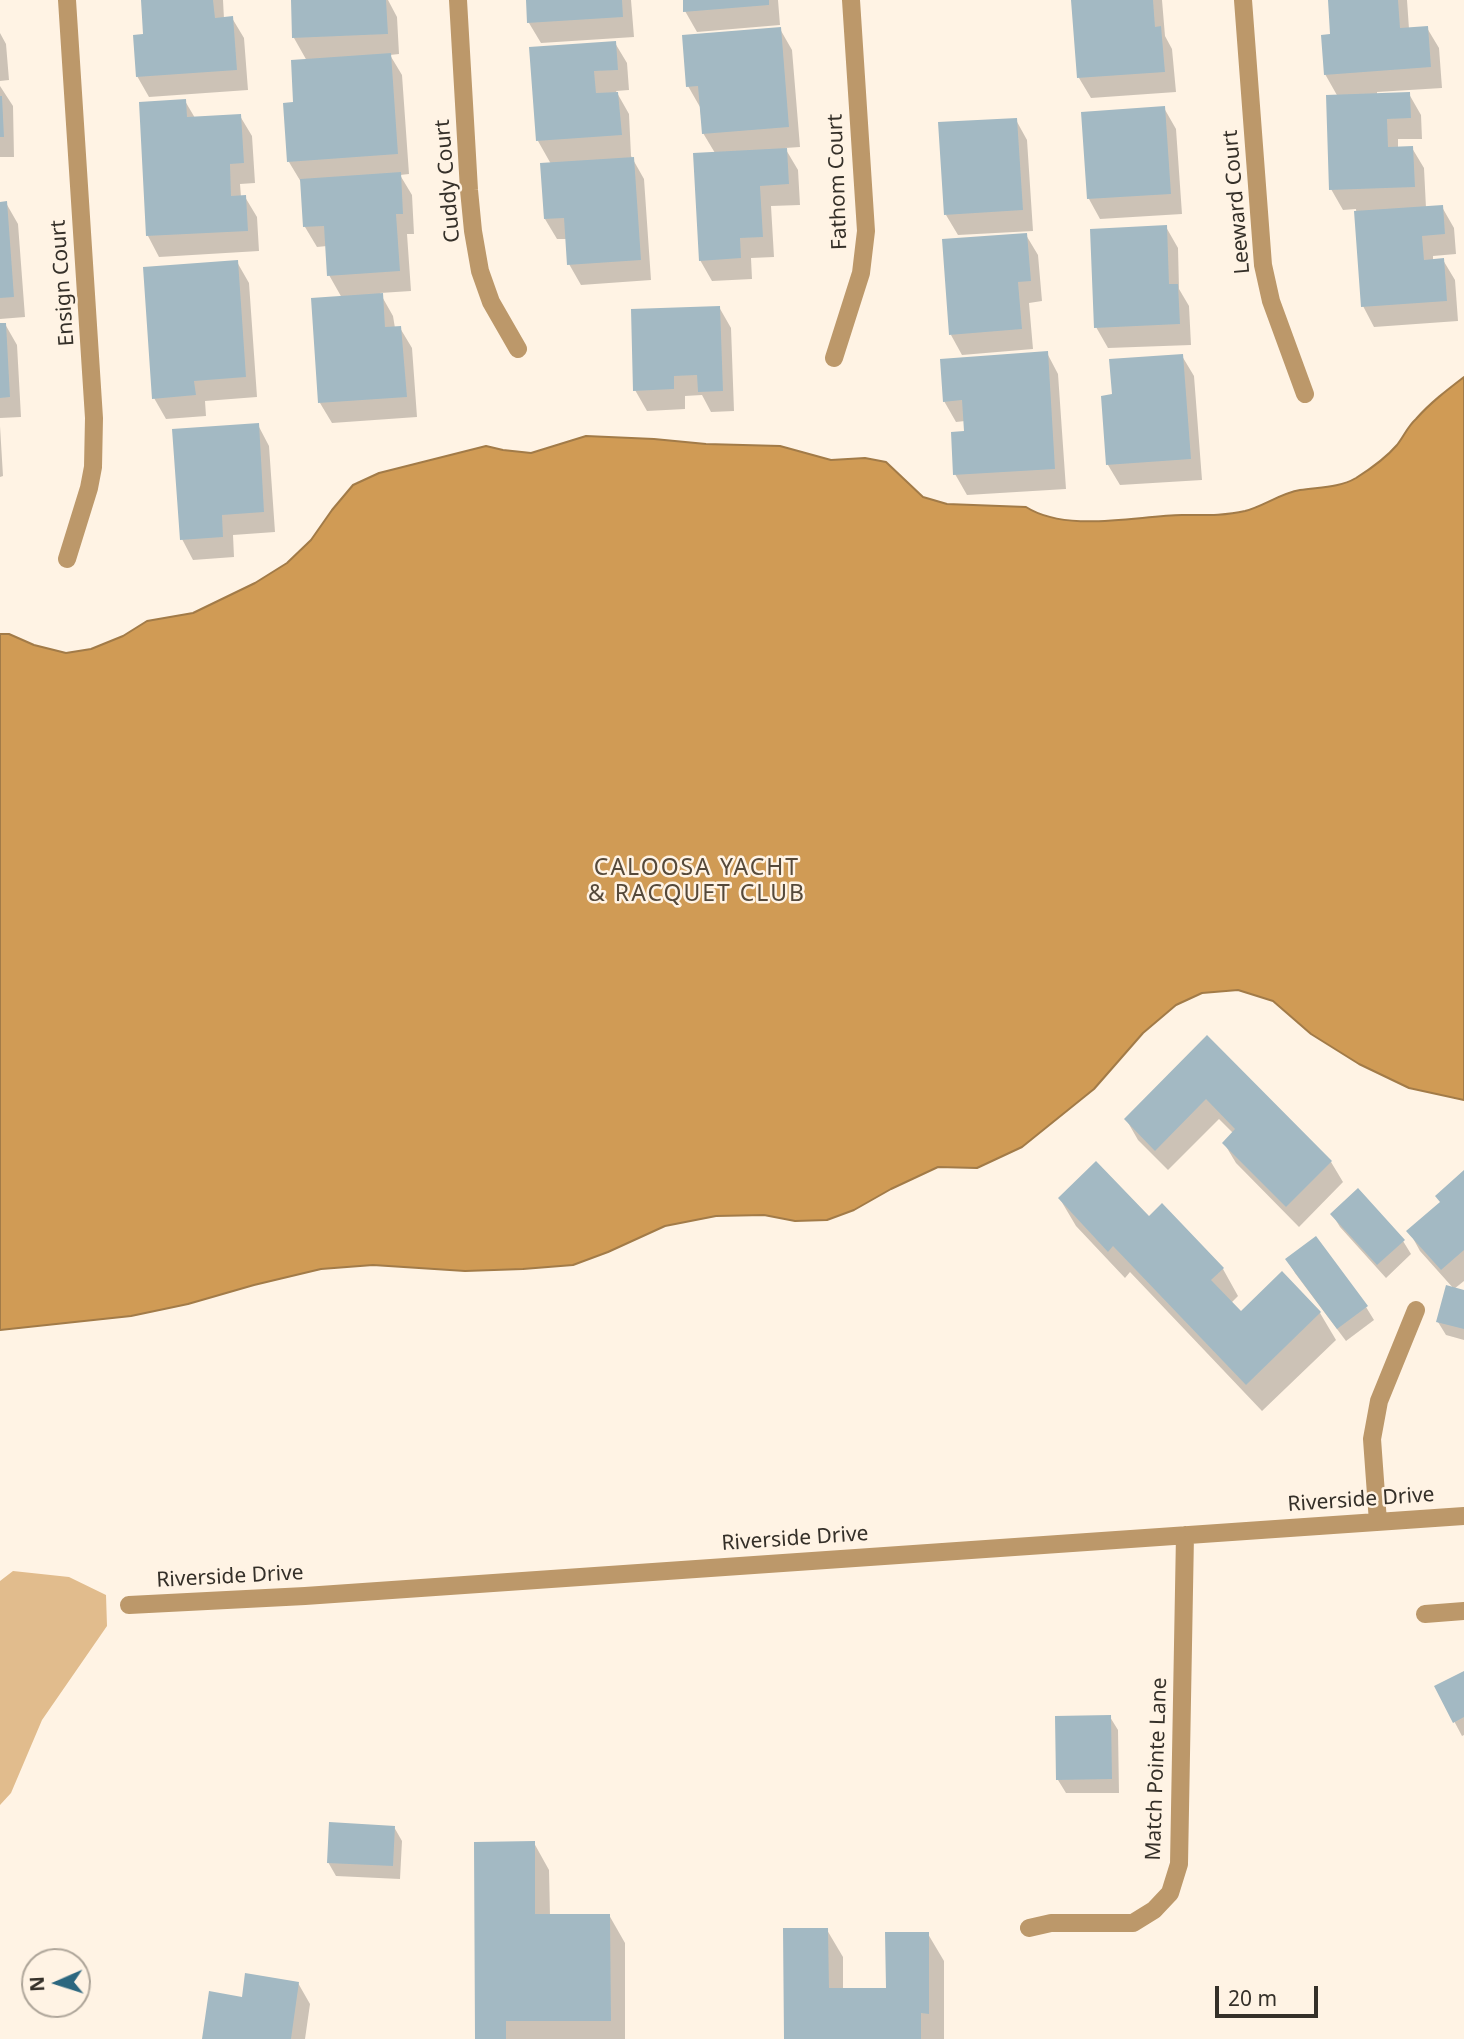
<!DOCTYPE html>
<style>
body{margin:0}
#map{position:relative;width:1464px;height:2039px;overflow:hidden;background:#fff3e4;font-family:"Noto Sans",sans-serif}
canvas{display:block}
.north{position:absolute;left:21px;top:1948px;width:70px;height:70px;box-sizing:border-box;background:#fff3e4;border:2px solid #aea599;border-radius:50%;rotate:267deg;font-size:19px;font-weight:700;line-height:28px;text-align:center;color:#353029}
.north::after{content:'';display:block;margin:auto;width:24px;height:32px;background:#2c677f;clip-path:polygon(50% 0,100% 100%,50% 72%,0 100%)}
.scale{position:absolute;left:1215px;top:1986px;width:103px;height:32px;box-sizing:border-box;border:4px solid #353029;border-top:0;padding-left:9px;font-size:21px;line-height:24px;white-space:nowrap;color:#353029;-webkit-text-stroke:5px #fff3e4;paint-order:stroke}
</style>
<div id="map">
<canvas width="1464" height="2039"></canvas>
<div class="north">N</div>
<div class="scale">20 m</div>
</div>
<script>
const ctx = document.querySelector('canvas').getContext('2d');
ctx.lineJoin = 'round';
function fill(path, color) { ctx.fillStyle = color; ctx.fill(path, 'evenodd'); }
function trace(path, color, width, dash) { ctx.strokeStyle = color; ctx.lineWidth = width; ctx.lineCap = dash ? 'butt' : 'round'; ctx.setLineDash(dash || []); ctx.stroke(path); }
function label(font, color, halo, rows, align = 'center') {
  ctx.font = font + ' "Noto Sans",sans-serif'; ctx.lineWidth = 5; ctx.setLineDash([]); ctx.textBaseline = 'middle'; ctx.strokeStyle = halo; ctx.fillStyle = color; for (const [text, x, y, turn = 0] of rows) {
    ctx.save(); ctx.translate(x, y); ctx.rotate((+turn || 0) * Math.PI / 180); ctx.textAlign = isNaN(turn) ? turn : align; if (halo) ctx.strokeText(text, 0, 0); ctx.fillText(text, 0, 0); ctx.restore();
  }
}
const green = new Path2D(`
 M13 1571 69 1577 106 1595 107 1626 42 1720 11 1793 0 1805V1581Z`);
const water = new Path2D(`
 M1464 377V1100L1409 1088 1359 1064 1311 1034 1273 1001 1238 990 1202 993 1176 1005 1143 1033 1094 1089 1022 1147 977 1168 938 1167 891 1189 854 1210 827 1220 795 1221 764 1215 716 1216 665 1226 608 1252 573 1265 523 1269 465 1271 373 1265 321 1269 254 1285 188 1304 131 1316 0 1330V634H9L34 645 66 653 91 649 123 636 147 621 193 613 255 583 287 563 311 540 332 510 353 485 379 473 486 446 503 450 531 453 586 436 654 439 706 444 780 446 831 460 865 458 886 462 923 497 947 504 1026 507C1067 533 1135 516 1182 515 1203 515 1224 516 1245 511 1264 506 1281 493 1300 490 1319 487 1339 488 1356 478 1372 468 1385 459 1397 445 1404 436 1408 426 1416 419 1430 403 1447 390 1464 377Z`);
const shadow = new Path2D(`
 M142 0H223L224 19 232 18 244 38 248 90 149 97 137 76 145 36Z
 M293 0H388L397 17 399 54 390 55 402 75 409 174 400 175 412 195 414 234H407L411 291 380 293 393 316 395 328H400L412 348 417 417 332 423 320 403 342 298 329 275 327 246 317 247 305 227 301 182 289 162 295 104 307 61 294 38Z
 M528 0H631L634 37 541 43 529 23Z
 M684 0H778L780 25 697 32 685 11Z
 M1073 0H1162L1165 36 1172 49 1176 92 1091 98 1079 78Z
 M1330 0H1407L1409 29 1427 28 1439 48 1442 88 1377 92V95L1409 94 1421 115 1422 139H1398V148H1412L1424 168 1426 208 1442 207 1454 228 1456 254 1433 256V261L1443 260 1455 280 1458 321 1374 327 1363 306 1356 209 1343 210 1331 189 1338 97 1325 74 1332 36Z
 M780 29 792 50 800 147 785 148 798 170 800 205 771 206 774 257 751 258 752 279 712 281 700 260 715 153 703 133 700 107 688 86Z
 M0 33 6 44 9 80 0 81Z
 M615 43 627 63 629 90 616 91 629 114 631 156 644 179 651 280 581 285 569 264 567 239H557L545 219 551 164 538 141Z
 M0 86 13 106 14 157H0Z
 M185 101 195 118 240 116 252 136 255 183 240 184 241 197H245L257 217 259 251 159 257 148 236 141 104Z
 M1164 108 1176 129 1182 214 1100 219 1089 199 1082 114Z
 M1016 120 1027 140 1033 231 958 235 946 215Z
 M6 203 18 224 25 317 0 319V204Z
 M1166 227 1178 248 1179 289 1189 306 1191 345 1108 348 1096 327Z
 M1026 235 1038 255 1042 301 1029 303 1033 349 962 355 951 335Z
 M237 262 249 283 257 397 205 401 206 416 166 419 154 398Z
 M719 307 731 328 734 411 711 412 702 395 685 396V409L647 411 635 390Z
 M5 324 17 345 21 417 0 418V325Z
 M1047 353 1058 374 1066 489 967 495 955 474 966 432 965 421 956 422 944 401Z
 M1182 356 1194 376 1202 480 1120 485 1108 465 1103 397 1114 396Z
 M258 425 269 446 275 532 233 535 234 557 193 560 182 539Z
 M0 426 3 476 0 477Z
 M1207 1038 1331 1162 1343 1182 1299 1227 1236 1163 1224 1143 1233 1133 1219 1119 1168 1170 1138 1140 1126 1119Z
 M1464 1172V1281L1454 1289 1464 1292V1340L1446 1335 1438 1322 1454 1289 1420 1251 1409 1231 1441 1203Z
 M1060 1199 1149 1219 1162 1206 1223 1269 1238 1296 1231 1303 1241 1313 1282 1273 1320 1313 1336 1340 1262 1411 1130 1272 1125 1278 1076 1226Z
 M1332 1214 1403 1241 1411 1254 1386 1278 1340 1227Z
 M1287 1259 1366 1307 1374 1320 1346 1341 1295 1273Z
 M1464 1673V1735L1462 1736 1436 1687Z
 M1110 1717 1118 1730 1119 1793H1066L1058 1780Z
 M394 1827 402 1841 400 1879 336 1876 328 1862Z
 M534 1843 549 1870 550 1916 609 1915 625 1943V2039H477Z
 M827 1930 843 1957V1990L888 1989 928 1934 944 1961V2039H786Z
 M298 1983 310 2004 305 2039H203L244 1999Z`);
const building = new Path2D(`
 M141 0H213L215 18 233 16 237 70 136 77 133 35 143 34Z
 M291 0H386L388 34 292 38Z
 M526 0H622L623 17 527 23Z
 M683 0H769V5L683 12Z
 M1071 0H1153L1155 27 1161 26 1165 72 1077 78Z
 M1328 0H1398L1400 28 1428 26 1431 67 1324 75 1321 35 1330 34Z
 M781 27 789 127 702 134 698 86 686 87 682 35Z
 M616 41 618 70 594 71 596 93 618 92 622 135 536 141 529 47Z
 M391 53 398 154 287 162 283 103 293 102 291 60Z
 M1410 92 1411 118 1387 119 1388 147 1413 146 1415 187 1329 190 1326 95Z
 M0 96H2L4 137H0Z
 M186 99 187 117 241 114 244 163 230 164 231 196 246 195 248 231 146 236 139 102Z
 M1165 106 1171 194 1087 199 1081 112Z
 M1017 118 1023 210 944 215 938 122Z
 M787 148 789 184 760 186 763 237 740 238 741 258 699 261 693 153Z
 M634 157 641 260 567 265 564 218 544 219 540 163Z
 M401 172 403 214H396L400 271 327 276 324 226 303 227 300 179Z
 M7 201 14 297 0 298V202Z
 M1443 205 1445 234 1422 236 1424 260 1444 258 1447 301 1361 307 1354 211Z
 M1167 225 1169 284H1178L1180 324 1094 328 1090 229Z
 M1027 233 1031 281 1018 282 1022 329 949 335 942 239Z
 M238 260 246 377 194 381 196 395 152 399 143 267Z
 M383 293 385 327 401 326 407 397 318 403 311 298Z
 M720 306 723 391 698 392 697 375 674 376V389L633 391 631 309Z
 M0 323H6L10 397 0 398Z
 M1048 351 1055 469 953 475 951 432 964 431 962 400 943 402 940 359Z
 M1183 354 1191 459 1106 465 1101 396 1112 394 1109 359Z
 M259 423 264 512 222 515 223 537 180 540 172 429Z
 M1207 1035 1332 1161 1286 1207 1222 1143 1235 1129 1206 1099 1155 1151 1124 1119Z
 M1096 1161 1149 1216 1162 1203 1224 1268 1211 1280 1241 1311 1282 1271 1321 1312 1246 1385 1113 1246 1108 1252 1058 1198Z
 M1464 1170V1250L1441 1270 1406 1231 1440 1202 1435 1196Z
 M1358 1188 1405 1240 1377 1265 1330 1214Z
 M1316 1236 1368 1306 1337 1329 1285 1259Z
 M1446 1285 1464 1290V1329L1436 1322Z
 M1464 1671V1717L1453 1723 1434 1686Z
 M1111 1715 1112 1779 1056 1780 1055 1716Z
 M329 1822 395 1826 393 1866 327 1863Z
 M535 1841V1914H610L611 2021H506V2039H475L474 1842Z
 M783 1928H828L829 1988H886L885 1932H929V2014L921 2013V2039H784Z
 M245 1973 299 1982 291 2039H202L209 1991 242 1997Z`);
const minor = new Path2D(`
 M458 0 469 190 473 231 480 271 491 302 518 349
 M1243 0 1263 265 1271 301 1305 394
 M834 358 861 273 866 231 851 0
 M67 559 89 488 93 467 94 418 67 0
 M1378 1522 1372 1439 1379 1401 1416 1310
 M129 1605 305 1596 1464 1516
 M1425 1614 1464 1611
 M1029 1928 1051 1923H1133L1154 1910 1170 1893 1179 1864 1185 1535`);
const streetNames = [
 ["Cuddy Court",448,181,-95],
 ["Fathom Court",838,182,-92],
 ["Leeward Court",1237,202,-95],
 ["Ensign Court",63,283,-94],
 ["Riverside Drive",1361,1500,-4],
 ["Riverside Drive",795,1539,-4],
 ["Riverside Drive",230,1577,-3],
 ["Match Pointe Lane",1157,1769,-88]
];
const neighbourhoodNames = [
 ["CALOOSA YACHT",697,868],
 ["& RACQUET CLUB",697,894]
];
fill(green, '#e1bc8d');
fill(water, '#d09b55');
trace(water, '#a27b48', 2);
fill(shadow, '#0003');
fill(building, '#a3b9c3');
trace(minor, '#bc986a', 18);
label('21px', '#353029', '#fff3e4', streetNames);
ctx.letterSpacing = '2px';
label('23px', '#55493a', '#fff3e4', neighbourhoodNames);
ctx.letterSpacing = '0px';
</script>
